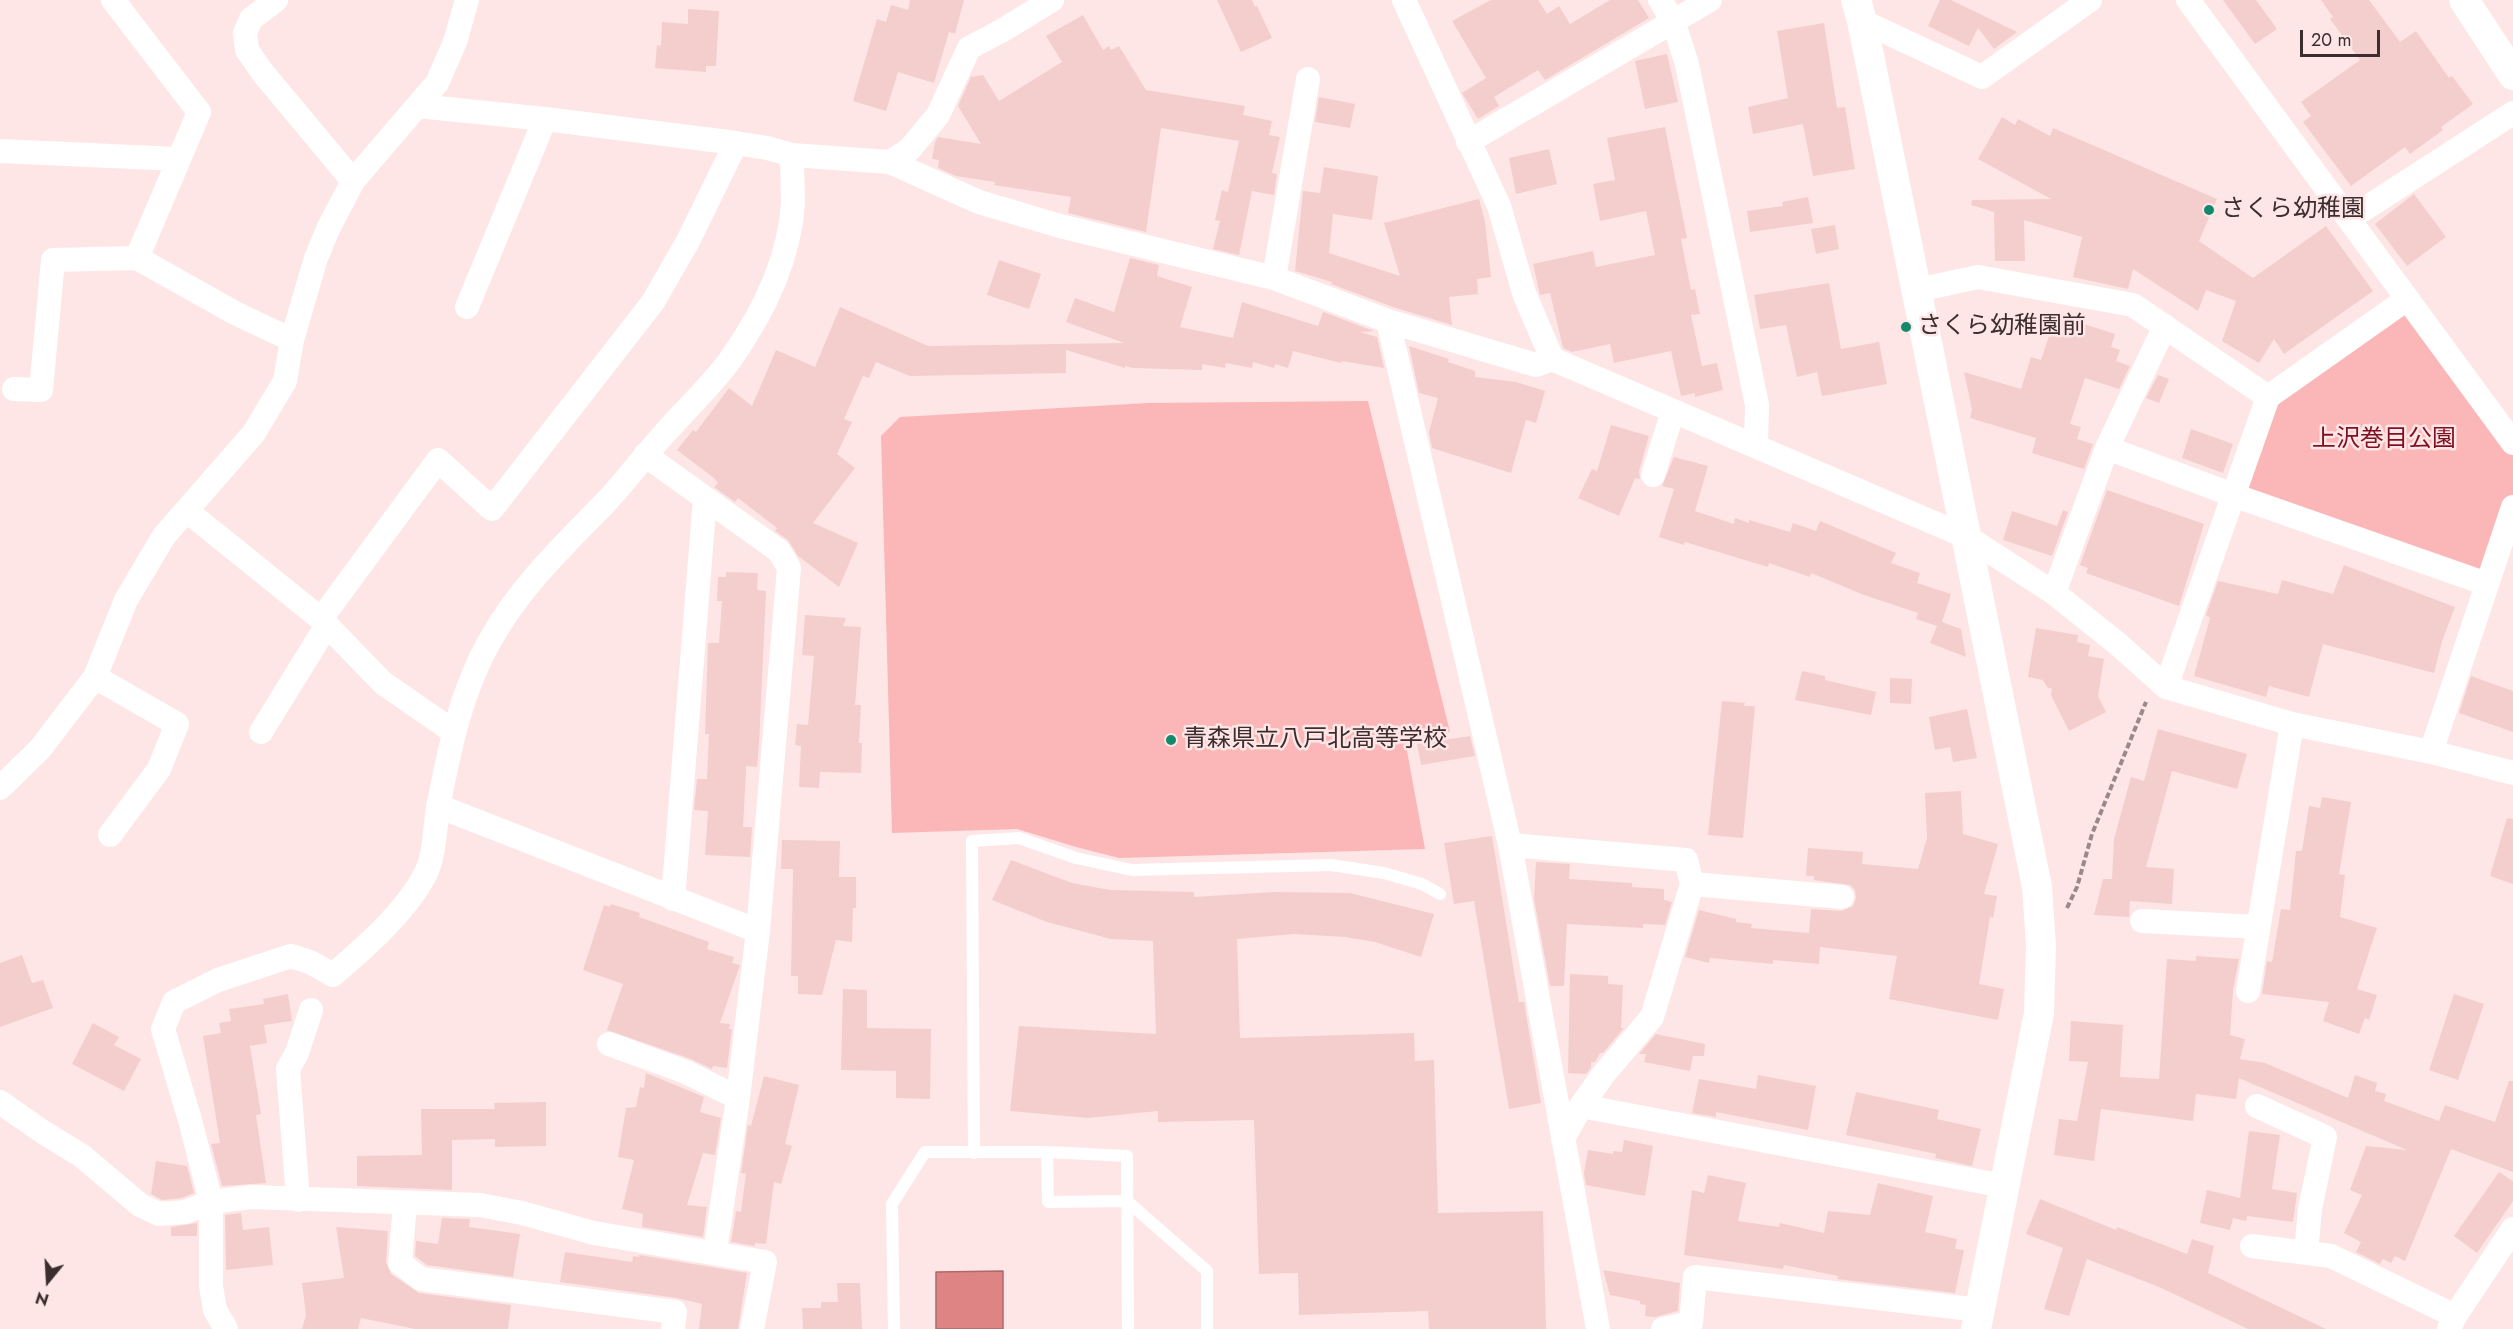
<!DOCTYPE html>
<meta charset="utf-8">
<style>
body{margin:0}
#map{position:relative;width:2513px;height:1329px;overflow:hidden;background:#fee6e6;font-family:Jost,sans-serif}
canvas{display:block}
.north{position:absolute;left:18px;top:1251px;width:60px;height:60px;-webkit-text-stroke:4px #fee6e6;paint-order:stroke;rotate:198deg;font-size:16px;font-weight:700;line-height:24px;text-align:center;color:#3c2e2e}
.north::after{content:'';display:block;margin:auto;width:21px;height:27px;background:#3c2e2e;clip-path:polygon(50% 0,100% 100%,50% 72%,0 100%)}
.scale{position:absolute;left:2300px;top:30px;width:80px;height:27px;box-sizing:border-box;border:3px solid #3c2e2e;border-top:0;padding-left:8px;font-size:18px;line-height:21px;white-space:nowrap;color:#3c2e2e;-webkit-text-stroke:4px #fee6e6;paint-order:stroke}
</style>
<div id="map">
<canvas width="2513" height="1329"></canvas>
<div class="north">N</div>
<div class="scale">20 m</div>
</div>
<script>
const ctx = document.querySelector('canvas').getContext('2d');
ctx.lineJoin = 'round';
function fill(path, color) { ctx.fillStyle = color; ctx.fill(path, 'evenodd'); }
function trace(path, color, width, dash) { ctx.strokeStyle = color; ctx.lineWidth = width; ctx.lineCap = dash ? 'butt' : 'round'; ctx.setLineDash(dash || []); ctx.stroke(path); }
function label(font, color, halo, rows, align = 'center') {
  ctx.font = font + ' Jost,"Noto Sans JP",sans-serif'; ctx.lineWidth = 5; ctx.setLineDash([]); ctx.textBaseline = 'middle'; ctx.strokeStyle = halo; ctx.fillStyle = color; for (const [text, x, y, turn = 0] of rows) {
    ctx.save(); ctx.translate(x, y); ctx.rotate((+turn || 0) * Math.PI / 180); ctx.textAlign = isNaN(turn) ? turn : align; if (halo) ctx.strokeText(text, 0, 0); ctx.fillText(text, 0, 0); ctx.restore();
  }
}
const green = new Path2D(`
 M2407 299 2513 443V507L2487 584 2233 495 2268 397Z
 M1368 401 1450 732 1405 740 1425 849 1119 858 1076 847 1017 829 892 833 881 436 900 417 1148 403Z`);
const water = new Path2D(`
 M1003 1271V1329H936V1272Z`);
const building = new Path2D(`
 M910 0H964L955 34 949 32 934 83 898 72 886 111 853 101 877 19 886 22 891 5 908 10Z
 M1217 0H1252L1255 7 1257 6 1272 38 1241 52Z
 M1491 0H1538L1547 14 1559 6 1570 24 1610 0H1638L1649 18 1545 80 1538 70 1494 97 1499 106 1478 119 1462 93 1486 78 1452 21Z
 M1940 0H1951L2017 32 1994 49 1978 28 1969 46 1928 26Z
 M2223 0H2256L2277 29 2255 44Z
 M2321 0H2369L2400 42 2416 31 2449 78 2452 76 2473 104 2441 127 2443 130 2410 154 2405 147 2351 186 2303 122 2311 116 2301 102 2360 60 2330 19 2333 17Z
 M688 9 719 11 716 66H706V72L655 68 657 45 661 46 662 22 688 24Z
 M1083 15 1103 50 1109 46 1111 50 1119 46 1146 90 1245 106 1243 115 1272 121 1269 135 1280 137 1272 173 1277 174 1274 195 1252 191 1239 255 1213 249 1220 221 1215 220 1222 190 1228 192 1239 141 1161 128 1146 232 1068 213 1071 197 994 185 995 182 956 176 938 168 939 160 932 159 935 142 938 137 981 144 958 106 971 77 983 75 999 101 1062 62 1046 36Z
 M1824 23 1837 108 1845 107 1855 169 1813 176 1803 124 1753 134 1748 107 1788 98 1777 31Z
 M1667 54 1678 102 1645 109 1635 61Z
 M1319 97 1355 104 1350 128 1315 122Z
 M2002 117 2015 125 2018 119 2050 136 2053 128 2217 199 2199 241 2253 278 2326 226 2373 291 2284 354 2274 339 2259 363 2222 341 2236 301 2206 290 2198 311 2133 269 2128 289 2073 277 2082 237 2024 220 2025 261H1995L1994 212 1971 205 1972 200 2051 199 1978 159Z
 M1665 127 1687 238 1681 239 1691 290 1695 289 1700 314 1691 315 1702 366 1717 363 1723 390 1695 397V393L1681 396 1671 351 1614 363 1610 344 1572 352 1563 348 1550 293 1540 295 1533 264 1593 251 1596 267 1655 255 1646 211 1600 221 1593 184 1615 180 1607 138Z
 M1549 149 1557 184 1516 194 1509 158Z
 M1324 167 1378 176 1372 220 1333 214 1329 253 1400 276 1384 223 1479 199 1485 222 1491 277 1477 279 1478 294 1449 297 1452 325 1393 307 1331 284 1332 282 1295 271 1303 191 1320 193Z
 M2414 194 2446 237 2407 266 2375 224Z
 M1808 197 1813 223 1750 232 1747 211 1783 206 1782 202Z
 M1835 225 1839 249 1816 254 1811 229Z
 M1130 258 1159 265 1157 276 1192 287 1180 327 1233 338 1242 302 1318 326 1323 312 1374 331 1360 332 1377 337 1384 368 1342 361 1341 363 1293 351 1288 368 1275 364 1274 368 1253 362 1252 368 1226 363 1225 368 1202 364V370L1133 368 1125 366V368L1066 350V373L910 376 876 362 869 378 863 376 844 419 852 422 837 454 855 468 813 523 858 543 839 587 798 556 788 540 775 531 777 528 738 498 735 502 714 487 718 483 714 478 677 450 693 430 696 432 729 388 752 406 776 350 815 367 840 307 928 346 1124 343 1066 322 1075 298 1114 312Z
 M999 260 1041 274 1029 309 987 295Z
 M1829 283 1841 349 1879 342 1887 384 1822 396 1817 372 1797 377 1786 325 1760 329 1754 295Z
 M2056 315 2115 334 2111 347 2120 350 2116 361 2130 366 2119 389 2085 378 2070 424 2081 427 2077 439 2093 444 2084 469 2032 453 2036 438 1970 418 1972 410 1964 372 2021 389 2031 357 2041 360Z
 M1409 346 1449 359 1448 362 1475 371V377L1516 382 1545 391 1536 423 1526 420 1511 473 1432 448 1429 432 1438 398 1419 393Z
 M2158 375 2169 379 2159 403 2146 398Z
 M1611 425 1649 436 1639 471 1640 479 1635 478 1619 516 1578 498 1592 469 1597 471Z
 M2191 429 2233 444 2223 473 2182 458Z
 M1674 457 1708 466 1695 511 1734 524 1735 518 1749 523V520L1790 532 1793 523 1816 531 1820 521 1896 553 1891 563 1920 573 1917 583 1951 594 1942 622 1961 629 1966 657 1930 643 1937 626 1916 619 1918 613 1864 595 1811 573 1810 577 1769 563 1768 567 1685 542 1684 545 1659 537 1674 489 1662 486Z
 M2107 490 2204 524 2179 606 2086 573 2088 568 2080 565Z
 M2063 510 2068 512 2052 556 2003 540 2012 511 2057 526Z
 M2344 565 2455 607 2442 641 2434 673 2323 644 2309 697 2269 686 2266 697 2194 676 2210 618 2206 615 2218 581 2278 594 2282 580 2333 594Z
 M726 572 758 573 757 590 766 591 759 745 757 767 746 766V771L743 827H752L750 857 705 855 708 811 694 810 697 779H707L709 734H705L708 643H719L722 601H717L718 577H726Z
 M805 615 846 618 843 626 861 627 855 705H861L859 743H862L861 773 820 772 819 788 799 787 801 746 795 745 797 724 808 725 814 656 802 655Z
 M2036 628 2078 635 2077 642 2090 645 2088 656 2104 659 2098 696 2106 712 2069 731 2051 695 2052 689 2047 687 2043 680 2028 677Z
 M1802 671 1825 676V680L1876 692 1871 715 1795 700Z
 M2471 676 2513 691V732L2459 713Z
 M1890 678 1912 679 1911 704 1890 703Z
 M1722 701 1745 703 1744 706H1755L1743 838 1708 835Z
 M1967 709 1977 758 1953 762 1950 747 1935 750 1929 717Z
 M2158 729 2247 754 2237 789 2172 771 2146 867 2174 869 2172 904 2130 901 2129 917 2094 915 2103 879H2112L2114 839 2131 777 2144 781Z
 M1470 736 1475 756 1421 765 1417 744Z
 M1961 791 1963 834 1998 844 1984 894 1997 896 1993 918 1990 917 1979 984 2004 989 1998 1020 1889 999 1897 956 1820 947 1819 964 1773 960V964L1710 958 1709 963 1685 957 1699 910 1736 919V922L1752 924 1751 928 1809 933 1811 909 1841 911 1853 906 1856 898 1855 890 1850 885 1814 880V876H1806L1808 848 1863 852 1862 864 1918 869 1927 838 1925 793Z
 M2322 797 2351 802 2339 874 2345 875 2340 917 2377 928 2357 989 2377 995 2369 1020 2365 1018 2359 1034 2323 1021 2329 1002 2262 994 2267 961 2272 962 2281 909 2290 910 2296 851H2302L2309 806 2320 808Z
 M2507 818 2513 819V884L2490 876Z
 M1492 836 1519 1002H1524L1541 1103 1509 1109 1474 901 1454 904 1444 843Z
 M782 840 840 841 839 877H856V908H853L852 942 836 940 822 995 798 994V976H791L793 869H781Z
 M1011 860 1072 883 1110 890 1194 892V897L1274 892 1350 893 1434 914 1421 957 1375 942 1345 937 1294 934 1237 939 1240 1038 1414 1033 1415 1061 1434 1060 1438 1213 1543 1211 1546 1329H1429L1428 1311 1299 1315 1298 1273 1259 1274 1254 1120 1158 1122V1111L1088 1118 1010 1111 1019 1026 1156 1034 1153 941 1111 939 1047 922 992 900Z
 M1536 862 1570 864 1569 879 1632 883V887L1664 889V900L1672 902 1665 925 1643 924V928L1567 924 1564 986H1550L1534 899Z
 M611 904 640 913 639 917 709 942 707 949 734 957 732 963 740 965 720 1023 730 1024 729 1029H732L727 1068 713 1066 712 1069 691 1059 607 1030 623 984 583 970 604 905 610 907Z
 M22 955 32 983 43 980 53 1008 0 1027V963Z
 M2196 956 2239 959 2233 990 2230 1035 2245 1039 2240 1059 2265 1063 2348 1098 2355 1075 2377 1083 2375 1091 2386 1094 2384 1101 2439 1121 2445 1105 2495 1122 2509 1081H2513V1172L2451 1149 2405 1261 2395 1256 2391 1263 2383 1259 2380 1264 2356 1252 2361 1242 2344 1233 2362 1195 2350 1190 2366 1146 2407 1150 2239 1078 2236 1099 2196 1094 2193 1121 2101 1109 2094 1161 2054 1155 2059 1119 2077 1121 2088 1062 2069 1061 2071 1021 2123 1025 2120 1077 2159 1079 2167 959 2196 961Z
 M1570 974 1608 976V984L1623 985 1621 1028H1624L1603 1053H1600L1595 1062H1591V1068L1586 1074 1568 1073Z
 M843 989 867 990V1028L931 1029 930 1099 896 1098V1071L841 1070Z
 M288 994 292 1021 264 1025 267 1043 250 1046 261 1114 256 1115 266 1183 222 1186 211 1144 220 1143 203 1036 221 1033 219 1023 231 1021 229 1009 264 1004 263 999Z
 M2454 994 2484 1004 2458 1080 2429 1070Z
 M93 1023 119 1037 114 1045 141 1059 124 1091 72 1064Z
 M1656 1034 1705 1044 1704 1056H1693L1690 1071 1644 1062 1646 1054H1639Z
 M646 1073 704 1097 700 1112 721 1118 715 1155 703 1153 687 1205 707 1207 703 1237 642 1227 643 1214 622 1209 634 1160 618 1157 626 1108 636 1107 640 1087 644 1088Z
 M1758 1075 1816 1086 1808 1130 1716 1112V1117L1692 1113 1699 1079 1756 1089Z
 M764 1076 799 1085 785 1144 792 1146 781 1184 774 1182 766 1244 755 1243V1246L731 1242 736 1211 741 1212 746 1174 741 1173 748 1125 751 1126Z
 M1856 1092 1939 1110 1937 1119 1981 1129 1972 1166 1935 1158 1936 1154 1846 1135Z
 M546 1102V1146L495 1147V1139L452 1140V1190L357 1186V1156L422 1155 421 1109H495L494 1103Z
 M2249 1131 2280 1135 2272 1189 2297 1193 2293 1222 2247 1216 2246 1221 2233 1218 2230 1230 2200 1223 2207 1190 2240 1198Z
 M1624 1140 1653 1146 1645 1196 1586 1185 1584 1173 1588 1150 1613 1154V1151L1622 1152Z
 M156 1161 187 1166 194 1193 182 1198 162 1200 151 1194Z
 M2499 1172 2513 1181V1201L2477 1253 2454 1236Z
 M1708 1175 1746 1183 1738 1221 1779 1227 1780 1223 1824 1233 1828 1211 1870 1215 1878 1183 1933 1196 1925 1232 1957 1239 1955 1249 1964 1250 1955 1293 1837 1279 1838 1276 1784 1265 1783 1269 1684 1255 1692 1190 1704 1193Z
 M2040 1199 2116 1230 2117 1227 2187 1254 2192 1239 2214 1246 2208 1273 2326 1329H2248L2159 1287 2087 1259 2069 1316 2044 1309 2063 1248 2026 1234Z
 M241 1213 243 1230 269 1227 273 1265 226 1270 225 1215Z
 M442 1218 470 1219 469 1227 520 1234 513 1277 427 1265 415 1256 416 1241 438 1244Z
 M197 1223V1236H171V1227Z
 M336 1227 388 1231 386 1262 391 1274 419 1293 511 1305 508 1329H415L361 1318 358 1329H302L306 1315 302 1283 344 1278Z
 M565 1252 632 1262 633 1256 639 1257V1255L747 1273 738 1329H699L702 1304 677 1298 560 1282Z
 M1603 1270 1680 1283 1678 1311 1655 1317 1645 1316 1646 1305 1640 1304V1301L1610 1295Z
 M837 1283H860L862 1329H803L802 1308H821V1302H838Z`);
const path = new Path2D(`
 M2067 908 2077 887 2092 834 2146 702`);
const service = new Path2D(`
 M1047 1152 1127 1156 1128 1329
 M974 1153 972 841 1019 838 1076 858 1132 870 1331 865 1384 873 1422 884 1440 894
 M894 1329 892 1204 925 1152H1047L1048 1202 1127 1201 1207 1271V1329`);
const minor = new Path2D(`
 M113 0 199 112 137 258
 M276 0 251 19 245 33 247 50 263 73 353 181
 M1404 0 1499 206 1524 293 1552 359
 M1660 0 1673 21 1687 64 1757 405 1756 446
 M2188 0 2513 443
 M1862 21 1982 77 2090 0
 M418 106 545 119 736 143 767 148 792 155 890 162 979 202 1060 226 1274 278 1388 321 1536 365 1552 359 1967 537 2054 593 2118 644 2166 687 2292 724 2431 752 2513 773
 M1468 142 1710 0
 M0 151 178 159
 M890 162 909 150 938 115 969 48 1003 30 1052 0
 M2349 219 2513 113
 M1274 278 1308 79
 M1918 290 1978 277 2133 305 2268 397
 M467 307 545 119
 M1388 321 1510 845 1598 1329
 M14 389 41 390 53 260 137 258 235 313 292 340
 M2107 448 2233 495 2487 584
 M645 455 779 551 789 568 758 931 738 1098 715 1252
 M1653 475 1673 411
 M187 511 321 619 383 683 454 732
 M2054 593 2107 448 2165 326
 M321 619 438 460 492 509 653 302 688 241 736 143
 M95 677 177 724 159 769 110 835
 M2166 687 2268 397 2407 299
 M261 732 327 625
 M2431 752 2513 507
 M0 788 40 749 95 677 126 600 164 536 254 433 285 381 292 340 316 258 328 229 353 181 437 83 455 42 467 0
 M438 806 758 931
 M1510 845 1686 860 1692 884 1652 1017 1603 1075 1581 1106 1563 1139
 M1692 884 1842 897
 M673 899 705 498
 M2142 921 2258 927
 M2248 991 2292 724
 M609 1044 686 1072 738 1098
 M0 1102 43 1132 82 1156 140 1205 159 1214 185 1212 211 1202V1286L215 1310 226 1329
 M1581 1106 2004 1186
 M2257 1106 2325 1137 2310 1209 2306 1253
 M298 1200 288 1069 297 1053 311 1010
 M405 1204 400 1263 421 1279 675 1312 673 1329
 M2252 1246 2331 1256 2455 1316
 M752 1329 765 1262 594 1233 522 1213 480 1205 251 1197 211 1202 190 1120 163 1029 174 1002 218 980 291 956 310 962 333 975C366 946 404 914 425 875 436 853 434 827 439 803 450 746 462 688 492 637 521 586 564 545 605 503 626 481 644 456 665 433 686 409 711 386 730 360 762 315 789 260 793 204 793 188 792 171 792 155
 M1663 1329 1691 1323 1695 1277 1980 1310
 M2449 1329 2455 1316 2513 1229`);
const tertiary = new Path2D(`
 M1856 0 1862 21 2037 887 2041 945 2039 1013 1976 1329
 M2464 0 2513 75`);
const markers = [
 [2209,210,6,"#12896a"],
 [1906,327,6,"#12896a"],
 [1171,740,6,"#12896a"]
];
const poiNames = [
 ["さくら幼稚園",2221,210],
 ["さくら幼稚園前",1918,327],
 ["青森県立八戸北高等学校",1183,740]
];
const parkNames = [
 ["上沢巻目公園",2384,440]
];
fill(green, '#fbb7b7');
fill(water, '#df8485');
trace(water, '#ae6a6b', 1.5);
fill(building, '#f3cecd');
trace(path, '#9b8989', 4, [6, 3]);
trace(service, '#fff', 12);
trace(minor, '#fff', 24);
trace(tertiary, '#fff', 30);
for (const [x, y, r, color] of markers) { const dot = new Path2D(); dot.arc(x, y, r, 0, 2 * Math.PI); ctx.fillStyle = color; ctx.fill(dot); trace(dot, '#fee6e6', 2); }
label('24px', '#3c2e2e', '#fee6e6', poiNames, 'left');
label('24px', '#7f1023', '#fee6e6', parkNames);
</script>
